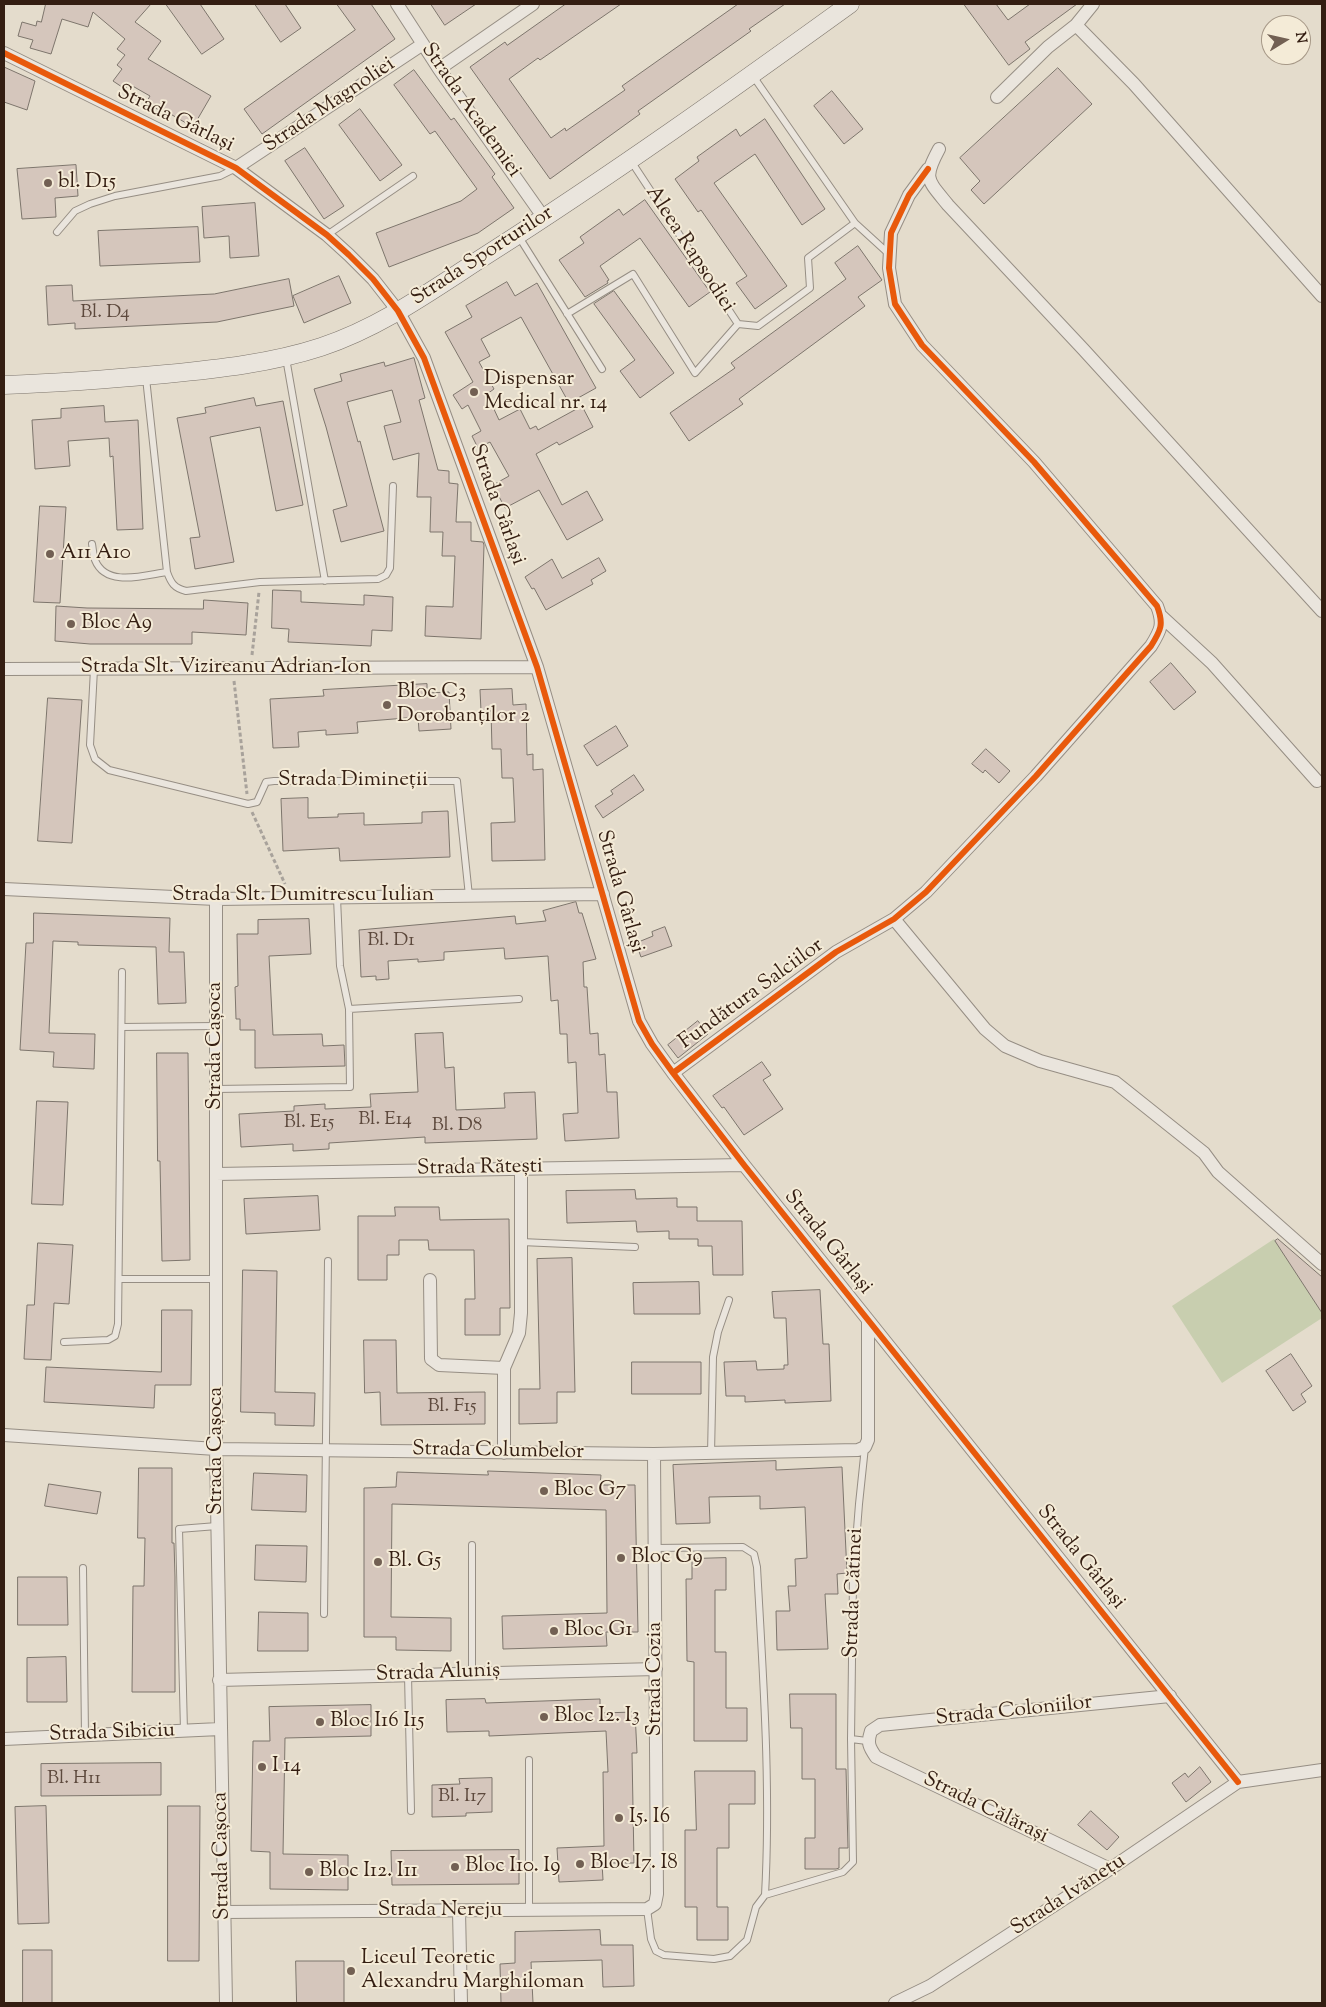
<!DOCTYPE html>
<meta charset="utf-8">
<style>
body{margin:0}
#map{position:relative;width:1326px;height:2007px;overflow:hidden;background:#e4dccc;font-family:"Sorts Mill Goudy",serif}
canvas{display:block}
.frame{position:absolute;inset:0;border:5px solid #341e12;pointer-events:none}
.north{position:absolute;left:1261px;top:15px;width:50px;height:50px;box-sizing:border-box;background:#f4ebd7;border:1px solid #a79988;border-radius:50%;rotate:81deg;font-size:14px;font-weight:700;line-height:20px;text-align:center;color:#341e12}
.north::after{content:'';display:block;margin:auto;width:18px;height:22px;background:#726053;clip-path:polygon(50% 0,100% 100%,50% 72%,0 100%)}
</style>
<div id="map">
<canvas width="1326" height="2007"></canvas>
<div class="frame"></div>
<div class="north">N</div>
</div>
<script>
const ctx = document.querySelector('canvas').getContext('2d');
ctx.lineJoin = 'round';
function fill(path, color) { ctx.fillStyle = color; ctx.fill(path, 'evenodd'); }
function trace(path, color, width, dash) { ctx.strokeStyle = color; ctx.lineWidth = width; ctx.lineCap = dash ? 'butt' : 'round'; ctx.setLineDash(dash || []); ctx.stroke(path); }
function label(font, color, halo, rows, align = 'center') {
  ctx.font = font + ' "Sorts Mill Goudy",serif'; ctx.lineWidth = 4; ctx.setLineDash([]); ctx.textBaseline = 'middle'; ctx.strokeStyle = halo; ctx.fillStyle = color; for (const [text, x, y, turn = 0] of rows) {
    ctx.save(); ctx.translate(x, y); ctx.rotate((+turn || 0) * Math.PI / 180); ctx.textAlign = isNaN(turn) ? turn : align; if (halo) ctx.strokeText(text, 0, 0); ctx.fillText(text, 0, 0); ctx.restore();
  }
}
const green = new Path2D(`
 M1274 1239 1322 1313V1318L1222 1383 1172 1306Z`);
const building = new Path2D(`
 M46 4H151L135 22 161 41 148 59 211 96 193 127 160 108 159 110 146 103 150 96 129 84 125 89 113 81 122 69 117 65 125 55 117 49 125 39 93 12 88 27 62 19 51 54 30 48 33 40 18 36 22 22 36 26 37 21 41 22Z
 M166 4H200L224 39 202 54Z
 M255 4H285L301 28 281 42Z
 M337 4H371L395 39 262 134 244 109 355 30Z
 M431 4H476L445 25Z
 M566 4H621L540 60 538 58 509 79 551 138 565 128 566 131 625 90 622 86 738 4H785L749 29 751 31 638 111 640 114 550 179 470 67 505 42 507 45Z
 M964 4H996L1008 20 1030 4H1077L1025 42 1030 49 1009 65Z
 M4 67 35 81 27 110 4 102Z
 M1058 68 1092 104 984 204 971 190 980 181 960 158Z
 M414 70 451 120 454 118 495 174 492 177 514 208 478 233 389 267 376 233 461 201 477 189 435 131 430 134 394 85Z
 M832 91 863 129 844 144 814 106Z
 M360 109 402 165 380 181 339 125Z
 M765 119 825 209 802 225 755 154 714 183 787 286 755 309 736 283 747 276 701 210 698 212 675 179 699 161 697 157 736 129 740 136Z
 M305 148 344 206 324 219 285 161Z
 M76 165 78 196 55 198 56 217 22 219 17 169Z
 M645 200 710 292 689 307 640 238 600 266 609 280 607 281 608 283 585 297 559 260 584 243 580 237 619 209 623 215Z
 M255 203 259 256 230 258 229 236 204 238 202 207Z
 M198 227 200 262 100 266 98 231Z
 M858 246 882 280 858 297 865 306 739 399 743 404 689 441 670 413 735 368 731 363 846 279 835 263Z
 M339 276 351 303 304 323 293 296Z
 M289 279 294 306 217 322 75 329V323L48 325 46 286 72 285 73 301 214 294Z
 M507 282 515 296 537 283 596 388 569 403 521 317 481 339 490 356 479 362 494 389 487 394 499 420 520 409 530 429 536 426 538 430 582 406 593 427 559 445 557 442 536 454 562 505 587 491 603 520 567 540 539 490 505 508 493 485 509 476 490 442 478 448 472 436 481 431 468 405 462 409 453 395 473 382 445 332 472 317 466 306Z
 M614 291 674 373 640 398 620 371 635 360 594 304Z
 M414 358 425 398 419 400 438 470 449 471V483L458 484 456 522H471V541L483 542 484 545 481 639 425 636 426 606 453 607 455 556H442L443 532H430L431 497H417L419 453 393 460 384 426 401 422 392 390 347 402 358 442 360 441 384 531 341 542 333 510 347 506 326 427 314 389 342 381 340 374 384 362 385 366Z
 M254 398 256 406 283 401 303 505 276 511 260 427 210 437 234 562 195 569 190 538 200 537 177 418 206 413 205 408Z
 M104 406 105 422 138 420 143 529 117 530 113 456 110 457 109 438 68 441 70 466 35 469 32 420 61 418V409Z
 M40 506 66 507 60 603 34 602Z
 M599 558 606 571 591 580 593 584 546 610 534 588 532 589 525 577 552 559 562 578Z
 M273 590 301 591V602L364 605V595L393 597 392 631 372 630 371 646 288 642 289 629 272 628Z
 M204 600 248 603 246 635 192 632V644H90L55 641 56 606 87 608 203 609Z
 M1171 663 1196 692 1174 710 1150 682Z
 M427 684V693L449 692 451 729 419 731 418 717 357 722 358 733 326 735V730L298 732 299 747 273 748 270 699 324 696 323 690Z
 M512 689 513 705 526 704 527 755 533 754V770L543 769 545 860 492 861 491 823 515 822 513 778H502L501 749H492L491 711H481L480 690Z
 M48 698 82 700 72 843 38 841Z
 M616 726 628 746 597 766 584 746Z
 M986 749 1010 771 999 783 985 770 983 773 972 764Z
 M634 775 644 790 603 818 595 806 613 794 611 791Z
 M308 798V818L338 817V814L364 813V825L422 823V812L448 811 450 857 340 861 339 848 283 851 281 799Z
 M576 902 579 913H582L596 959 583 962 584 987H587L590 1034 598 1033 599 1055 605 1054 607 1092H617L619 1138 565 1141 563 1114 578 1113 576 1062 568 1063 567 1034H560L558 1000 551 1001 548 956 505 959 504 948 444 952V960L418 962V959L388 961 389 979 376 980V976L361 977 359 930 515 916 516 924 546 921 543 911Z
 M34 913 170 918 169 952H184L186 1003 158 1004 156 947 78 945V942L53 941 49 1033 95 1034 94 1069 53 1067 54 1052 20 1050 26 943H33Z
 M309 919 311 954 269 956 273 1035 322 1034 323 1046 344 1045 345 1066 255 1068V1030H240V1019H236L235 987 238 986 237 934H258V920Z
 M665 927 672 946 641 957 636 943 653 936 652 932Z
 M698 1021 708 1034 678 1058 668 1045Z
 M443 1033 445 1068 454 1067 456 1110 505 1108 504 1093 535 1092 537 1139 425 1143V1137L329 1143V1149L293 1151V1144L241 1147 239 1114 294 1111V1106L325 1104V1109L371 1107 370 1094 418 1092 415 1034Z
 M157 1053H188L190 1260 162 1261 160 1161H158Z
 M762 1062 771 1075 763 1080 783 1109 744 1135 724 1107 722 1108 713 1096Z
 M37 1101 68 1102 63 1205 32 1204Z
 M635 1190 636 1199 677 1198V1207H697V1221H742L743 1275H713L712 1246H698V1239H669V1231L637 1232 636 1221 567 1223 566 1191Z
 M318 1196 320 1230 246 1234 244 1199Z
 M395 1207H439L440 1220 509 1219 510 1308H500V1335H465V1299H475L474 1250H429L428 1240H399V1255H387V1280H358V1216H395Z
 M1278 1239 1322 1277V1313L1275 1241Z
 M38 1243 73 1245 69 1304 54 1303 51 1360 24 1359 27 1305H34Z
 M572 1258 575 1392H557V1423L519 1424V1389H540L537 1259Z
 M243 1270 277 1271 275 1392 315 1393 314 1426 275 1425V1413L241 1412Z
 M699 1282 700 1314H634L633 1283Z
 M820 1290 823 1344H829L831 1401 785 1403V1400L745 1402V1396H726L724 1362 756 1361 757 1370 784 1369V1365H788L786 1318H774L772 1292Z
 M162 1310H192L191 1385H155L154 1408 44 1402 46 1367 161 1372Z
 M364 1340H396L397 1393 485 1392V1424L381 1425 380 1392 365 1393Z
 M1291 1354 1312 1386 1301 1394 1306 1402 1293 1411 1266 1371Z
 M632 1362H701V1394H632Z
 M776 1461V1470L842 1467 847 1573 837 1574 838 1594H825L828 1649 777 1650 776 1611H790L788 1586H796L795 1559 807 1558 805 1507 760 1509V1496L709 1497 710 1523 676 1524 673 1465Z
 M139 1468H172V1543H174L175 1577V1692H132L133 1586H144L145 1538H138Z
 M488 1471 601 1475 600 1485H635L638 1632H606L607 1646 503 1649 502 1616 607 1613 606 1510 392 1504 391 1617 451 1618V1651L396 1650V1637H364V1488L396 1487 397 1472 488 1475Z
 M254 1473 307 1475 306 1512 252 1510Z
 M49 1484 101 1492 97 1514 45 1506Z
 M256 1545 307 1546 306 1582 255 1580Z
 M726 1558V1590H715V1652H726V1708H747V1741H694V1662L687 1661 686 1579H692V1559Z
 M18 1577H67L68 1625H18Z
 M259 1612 308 1613V1651H258Z
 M66 1657 67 1702H27V1658Z
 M790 1694H836V1769H846L848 1848H839V1868L836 1869H805V1838H815V1779H802V1728H791Z
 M485 1699 486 1703 600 1699V1713L635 1712 637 1753H632L634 1863H602L603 1880 559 1882 557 1848 604 1846 603 1772H608L606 1731 489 1736V1731L447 1732 446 1700Z
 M371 1705V1736L285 1738 283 1854 348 1855V1890L270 1889V1852L251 1851 253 1741H270L269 1707Z
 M161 1763V1795L41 1796V1764Z
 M1200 1767 1211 1782 1186 1802 1172 1783 1185 1773 1188 1777Z
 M695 1771H755V1804H729V1848H717V1907H728V1940H697V1907H685V1830H696Z
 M492 1778V1812L466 1813V1816L432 1817V1785L460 1784 459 1779Z
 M46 1806 49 1923 18 1924 15 1807Z
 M168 1806H200L199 1961H168Z
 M1091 1811 1119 1837 1107 1850 1078 1825Z
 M519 1850V1884L392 1885 391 1851Z
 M600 1930 601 1945H633L634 1986 603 1987 602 1960 531 1962 533 2003H501L500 1964 515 1963V1932Z
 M23 1950H52V2003H23Z
 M296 1961H344V2003H297Z`);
const path = new Path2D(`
 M252 655 259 592
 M234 681 247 794
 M252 812 285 884`);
const service = new Path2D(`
 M855 223 889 254
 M57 232 75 211 90 204 115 196 220 176 236 168
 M327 235 413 176
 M519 237 602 369
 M567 314 633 274 695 373 738 324 631 161
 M738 324 758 326 810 288 808 258 855 223 753 76
 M286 358 325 581
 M146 378 167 572C171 583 174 588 186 591L260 582 378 579 386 575 390 568 393 486
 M92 544C93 549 93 555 95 560 106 588 145 575 167 572
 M94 669 90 745 95 759 109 770 248 804 257 802 266 782 274 781H457L469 896
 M337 898 340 966 349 1009
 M122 1027 216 1026
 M216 1089 350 1087 349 1009 519 999
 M521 1242 635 1247
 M119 1279H216
 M64 1342 108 1340 115 1336 118 1324 122 972
 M865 1447 859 1504 853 1580 851 1739 867 1741
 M711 1454 713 1357 718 1332 729 1300
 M472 1545V1673
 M655 1548 743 1547 754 1554 757 1567C763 1676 771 1785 765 1895
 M83 1568 85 1735
 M324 1614 328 1261
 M408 1675 411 1811
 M184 1731 179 1529 217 1526
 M647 1909 651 1939 656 1951 664 1955 714 1959 730 1956 747 1940 756 1907 765 1895 843 1872 853 1862 851 1739
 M529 1910V1760`);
const minor = new Path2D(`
 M397 4 439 69 544 218
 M1076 25 1134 84 1322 296
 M4 53 236 168 327 235 349 255 373 279 398 311 424 358 537 667 639 1021 652 1044 673 1073 744 1165 1238 1782
 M439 69 533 4
 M997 97 1048 47 1076 25 1093 4
 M939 149C923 179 927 179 948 205L1083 349 1322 611
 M236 168 423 44
 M1161 616 1212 663 1317 781
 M4 669 537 667
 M4 889 216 899 603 894
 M216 899V1449L226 2003
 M894 919 985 1029 1005 1046 1040 1061 1115 1082 1204 1153 1218 1172 1322 1264
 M673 1073 836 952 894 919 926 892 1036 776 1151 646C1161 630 1164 624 1157 606L1034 462 922 345 895 304 889 268 891 233 909 195 928 169
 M216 1174 744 1165
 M430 1280 431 1359 439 1365 504 1368
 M4 1435 216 1449 654 1454 858 1450 865 1447 868 1440V1321
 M504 1453V1368L519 1333 521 1313V1169
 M219 1680 656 1669
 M4 1739 220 1729
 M1110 1869 876 1757C869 1747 867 1743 871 1731L880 1725 1170 1696
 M459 1911 461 2003
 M224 1912 647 1909 655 1904 657 1894 654 1454
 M895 2003 930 1986 1110 1869 1238 1782 1322 1770`);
const secondary = new Path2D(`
 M4 385C58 383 112 379 166 374 218 369 272 363 321 347 382 327 435 288 488 254 612 175 731 90 850 4`);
const cycleway = new Path2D(`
 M4 53 236 168 327 235 349 255 373 279 398 311 424 358 537 667 639 1021 652 1044 673 1073 744 1165 1238 1782
 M673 1073 836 952 894 919 926 892 1036 776 1151 646C1161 630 1164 624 1157 606L1034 462 922 345 895 304 889 268 891 233 909 195 928 169`);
const markers = [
 [48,183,5,"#726053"],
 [474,392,5,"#726053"],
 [50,554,5,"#726053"],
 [71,624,5,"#726053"],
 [387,705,5,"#726053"],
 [544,1491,5,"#726053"],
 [621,1558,5,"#726053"],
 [378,1562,5,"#726053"],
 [554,1631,5,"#726053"],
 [544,1717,5,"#726053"],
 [320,1722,5,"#726053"],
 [262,1767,5,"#726053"],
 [619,1818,5,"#726053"],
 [580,1864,5,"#726053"],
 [455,1867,5,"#726053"],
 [309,1872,5,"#726053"],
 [351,1971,5,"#726053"]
];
const numberNames = [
 ["Bl. D4",105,314],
 ["Bl. D1",391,942],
 ["Bl. E14",385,1121],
 ["Bl. E15",309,1124],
 ["Bl. D8",457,1127],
 ["Bl. F15",452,1408],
 ["Bl. H11",74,1780],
 ["Bl. I17",462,1798]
];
const streetNames = [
 ["Strada Magnoliei",330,106,-34],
 ["Strada Academiei",470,111,55],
 ["Strada Gârlași",175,120,26],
 ["Aleea Rapsodiei",689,250,57],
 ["Strada Sporturilor",483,257,-33],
 ["Strada Gârlași",496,505,70],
 ["Strada Slt. Vizireanu Adrian-Ion",226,668],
 ["Strada Dimineții",353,781],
 ["Strada Gârlași",619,892,74],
 ["Strada Slt. Dumitrescu Iulian",303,896],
 ["Fundătura Salciilor",752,995,-36],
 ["Strada Cașoca",216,1046,-90],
 ["Strada Rătești",480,1169,-1],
 ["Strada Gârlași",827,1243,51],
 ["Strada Cașoca",217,1451,-90],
 ["Strada Columbelor",498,1452,1],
 ["Strada Gârlași",1080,1558,51],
 ["Strada Cătinei",855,1593,-88],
 ["Strada Aluniș",438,1674,-2],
 ["Strada Cozia",656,1679,-90],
 ["Strada Coloniilor",1014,1712,-6],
 ["Strada Sibiciu",112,1734,-2],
 ["Strada Călărași",985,1809,26],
 ["Strada Cașoca",223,1856,-91],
 ["Strada Ivănețu",1069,1896,-33],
 ["Strada Nereju",440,1911]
];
const poiNames = [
 ["bl. D15",58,183],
 ["Dispensar",484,380],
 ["Medical nr. 14",484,404],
 ["A11 A10",60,554],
 ["Bloc A9",81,624],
 ["Bloc C3",397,693],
 ["Dorobanților 2",397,717],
 ["Bloc G7",554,1491],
 ["Bloc G9",631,1558],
 ["Bl. G5",388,1562],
 ["Bloc G1",564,1631],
 ["Bloc I2. I3",554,1717],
 ["Bloc I16 I15",330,1722],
 ["I 14",272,1767],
 ["I5. I6",629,1818],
 ["Bloc I7. I8",590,1864],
 ["Bloc I10. I9",465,1867],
 ["Bloc I12. I11",319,1872],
 ["Liceul Teoretic",361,1959],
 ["Alexandru Marghiloman",361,1983]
];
fill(green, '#c8ceaf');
fill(building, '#d5c6bc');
trace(building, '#7d756c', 1);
trace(service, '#968e84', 8);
trace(minor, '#968e84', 14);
trace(secondary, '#7d756c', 19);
trace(path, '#a8a29b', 3, [4, 2.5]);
trace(service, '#eae5dd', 6);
trace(minor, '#eae5dd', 12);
trace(secondary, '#eae5dd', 18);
trace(cycleway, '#e8590c', 6);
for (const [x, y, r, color] of markers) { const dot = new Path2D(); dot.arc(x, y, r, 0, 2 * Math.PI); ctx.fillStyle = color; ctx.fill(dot); trace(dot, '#f4ebd7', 2); }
label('19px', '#5d493d', null, numberNames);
label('21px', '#341e12', '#f4ebd7', streetNames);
label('21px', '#341e12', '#f4ebd7', poiNames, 'left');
</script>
